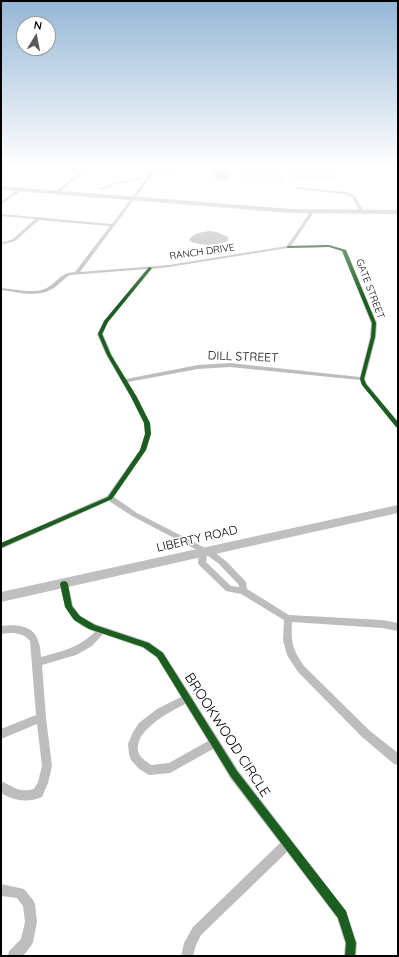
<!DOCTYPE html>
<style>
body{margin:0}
#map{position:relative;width:399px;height:957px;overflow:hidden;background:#fff;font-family:Quicksand,sans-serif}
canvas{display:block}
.frame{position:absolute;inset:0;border:2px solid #000;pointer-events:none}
.north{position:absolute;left:16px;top:16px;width:40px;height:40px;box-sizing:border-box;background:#fff;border:1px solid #999;border-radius:50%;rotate:10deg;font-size:11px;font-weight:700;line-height:16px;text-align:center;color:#000}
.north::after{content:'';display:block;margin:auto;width:14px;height:18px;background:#595959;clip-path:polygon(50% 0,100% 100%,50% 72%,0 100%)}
</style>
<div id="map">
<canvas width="399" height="957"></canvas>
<div class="frame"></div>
<div class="north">N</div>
</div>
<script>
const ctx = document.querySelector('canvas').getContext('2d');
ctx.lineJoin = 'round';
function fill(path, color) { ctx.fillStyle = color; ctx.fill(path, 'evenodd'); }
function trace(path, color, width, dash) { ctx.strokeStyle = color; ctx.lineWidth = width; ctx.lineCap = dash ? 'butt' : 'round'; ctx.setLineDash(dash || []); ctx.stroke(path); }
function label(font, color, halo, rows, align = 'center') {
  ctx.font = font + ' Quicksand,sans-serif'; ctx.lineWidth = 3; ctx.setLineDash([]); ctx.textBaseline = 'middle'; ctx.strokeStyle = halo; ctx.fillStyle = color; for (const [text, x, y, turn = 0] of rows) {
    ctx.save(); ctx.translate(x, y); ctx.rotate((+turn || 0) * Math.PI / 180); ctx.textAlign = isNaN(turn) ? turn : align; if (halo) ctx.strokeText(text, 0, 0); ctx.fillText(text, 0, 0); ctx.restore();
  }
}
const green = new Path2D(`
 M236 167 280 168 284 183H251L245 181Z
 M285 167H331L335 177C328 184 298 182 290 177Z`);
const water = new Path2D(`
 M222 167C228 169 230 174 227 179 220 181 213 179 210 172L211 169Z
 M211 231 217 232 228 237V241C218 245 198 247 189 240 194 232 203 232 211 231Z`);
const stream = new Path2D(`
 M161 172 181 167
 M98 189 108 187 115 183 141 179`);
const street = new Path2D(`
 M8 167H12L1 173V171Z
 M87 167H91L58 193H56V191Z
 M155 167H158L80 272 169 265 287 246 311 211H313L314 212 291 246 329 245 346 250 377 323 376 337 365 379 367 384 398 422V428L396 427 362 385 360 380 230 367 198 369 128 382 150 423 151 434 146 450 114 497 137 513 217 554 228 563 246 582 247 589 289 615 382 620 398 623V631L382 628 292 622C291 643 292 648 304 666L370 731 398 753V765L394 764 362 737 298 672 287 655 283 640 284 620 241 594 226 591 199 565 198 563 199 551 132 516 109 501 1 549V543L107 496 140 450 145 434 144 423 131 397 106 355 97 334 104 321 147 269 70 275C63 279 59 285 52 289 37 298 17 292 1 290V288C15 289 32 294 45 289 58 283 58 273 75 272L110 226 39 220 15 241 1 245V243L13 239 35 219 1 216V214L112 224ZM329 247 342 251 371 323 370 337 360 377 230 363 198 365 126 379 112 355 103 334 108 322 152 269 169 267 288 248ZM207 555 219 564 239 585V587L231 586 206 562Z
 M297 187 344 192 354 195 364 212 361 213 352 197 344 194 296 189Z
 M20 188 23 189 1 205V202Z
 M64 581 67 582 68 584 73 606 80 616 95 624 149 642 163 652 190 694 191 695 193 699 238 770 346 911 357 943 356 956H344L345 943 337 918 287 852 201 935 196 945 193 956H181L184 943 193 927 280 843 230 778 213 749 170 773 149 775 139 769 131 760 129 754 128 744 133 732 139 723 157 709 181 697 157 658 143 648 103 634 92 646 76 655 42 665 46 718 52 766 48 783 42 797C27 803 14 801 1 793V781C15 787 17 793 34 789L38 782 42 766 37 724 1 739V729L36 715 30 641C23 632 11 632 1 634V626C28 623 40 630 41 657 63 651 78 648 95 632 68 622 65 609 60 584L61 582ZM185 704 208 741 169 763 151 765C147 762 141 758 139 754 131 731 170 712 185 704Z
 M1 884 24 889 33 900 35 904 37 922 33 942 31 946 23 956H8L9 951 21 939 25 922 23 906 17 898 1 896Z`);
const secondary = new Path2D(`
 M1 186 292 209 398 210V214L292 213 1 190Z
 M398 505V513L1 602V592Z`);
const cycleway = new Path2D(`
 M329 245 346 250 376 323 375 337 364 379 366 384 398 422V428L396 427 362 385 360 379 371 337 372 323 342 251 329 247 288 248 286 247 288 246Z
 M149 267 152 268 108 322 102 334 111 355 137 397 150 423 151 434 146 450 112 499 1 548V543L108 497 140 450 145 434 144 423 131 397 107 355 98 334 104 321Z
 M64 581 67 582 68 584 72 606 80 616 95 625 149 643 163 653 237 771 346 911 356 943 355 956H345L346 943 338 918 231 777 157 657 143 647 89 629 74 620 65 607 60 584 61 582Z`);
const farStreetnames = [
 ["RANCH DRIVE",202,252,-8],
 ["GATE STREET",370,289,69]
];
const streetNames = [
 ["DILL STREET",243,357,2],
 ["LIBERTY ROAD",197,539,-13]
];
const nearStreetnames = [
 ["BROOKWOOD CIRCLE",227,735,57]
];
fill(green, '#e8e8e8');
fill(water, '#bababa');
trace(stream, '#bababa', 1.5);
fill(street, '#bdbdbd');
fill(secondary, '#bfbfbf');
fill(cycleway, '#1b5e20');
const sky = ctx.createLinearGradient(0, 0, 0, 301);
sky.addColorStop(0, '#95b6d6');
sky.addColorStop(0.55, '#fff');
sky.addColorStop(1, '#ffffff00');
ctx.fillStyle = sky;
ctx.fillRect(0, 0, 399, 301);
label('10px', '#000', '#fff', farStreetnames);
label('12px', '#000', '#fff', streetNames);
label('14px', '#000', '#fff', nearStreetnames);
</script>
